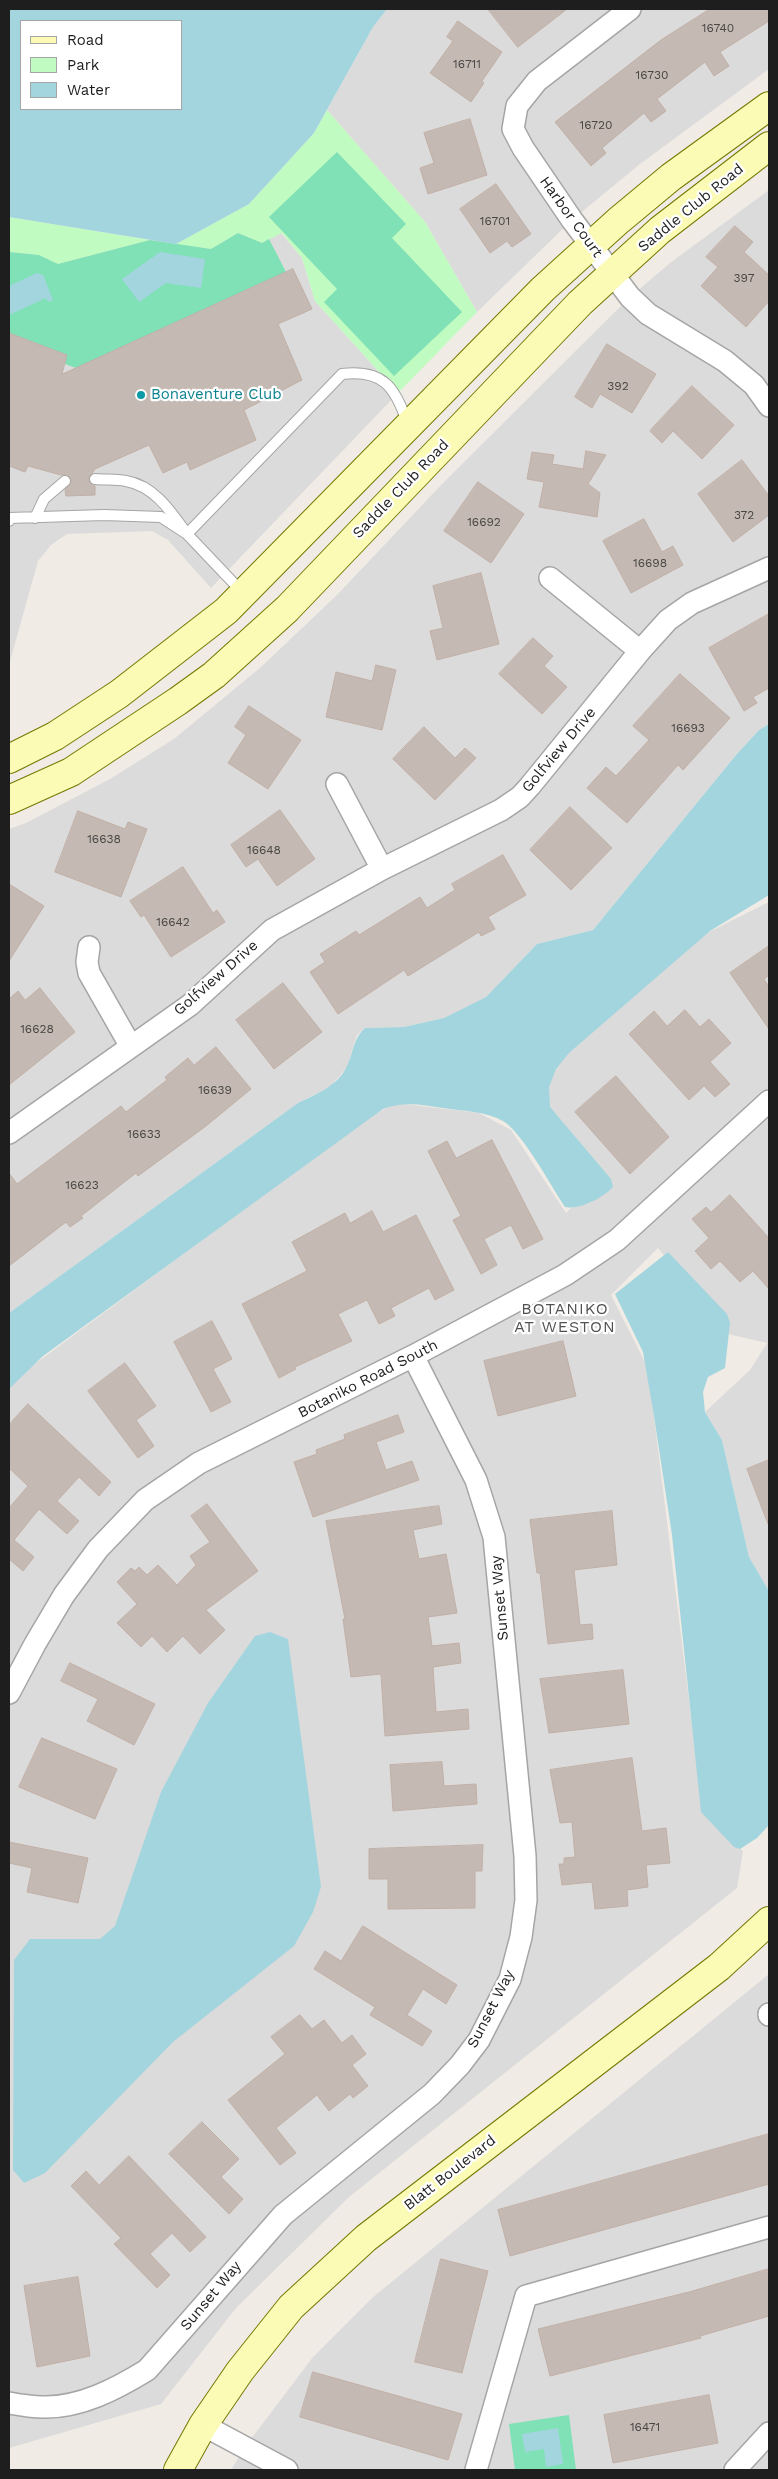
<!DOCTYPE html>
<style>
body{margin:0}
#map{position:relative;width:778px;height:2479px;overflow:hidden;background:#f0ebe4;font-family:"Work Sans",sans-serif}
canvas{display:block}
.frame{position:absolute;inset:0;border:10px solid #1e1e1e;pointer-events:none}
.legend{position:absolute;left:20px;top:20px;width:162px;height:90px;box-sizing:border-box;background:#fff;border:1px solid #a5a5a5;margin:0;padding:6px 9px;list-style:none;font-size:15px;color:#1e1e1e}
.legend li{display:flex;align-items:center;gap:10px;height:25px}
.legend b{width:25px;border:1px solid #a5a5a5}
</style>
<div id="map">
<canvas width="778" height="2479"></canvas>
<div class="frame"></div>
<ul class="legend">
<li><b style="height:6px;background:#fbfbb6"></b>Road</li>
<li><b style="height:14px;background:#c0fbc1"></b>Park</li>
<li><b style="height:14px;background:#a3d5df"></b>Water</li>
</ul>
</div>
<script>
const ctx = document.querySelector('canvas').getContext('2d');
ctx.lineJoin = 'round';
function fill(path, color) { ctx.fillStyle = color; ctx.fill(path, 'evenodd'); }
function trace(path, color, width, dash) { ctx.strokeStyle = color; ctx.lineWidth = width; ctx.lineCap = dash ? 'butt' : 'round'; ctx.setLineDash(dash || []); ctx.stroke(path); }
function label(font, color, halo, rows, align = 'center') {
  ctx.font = font + ' "Work Sans",sans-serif'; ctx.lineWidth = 4.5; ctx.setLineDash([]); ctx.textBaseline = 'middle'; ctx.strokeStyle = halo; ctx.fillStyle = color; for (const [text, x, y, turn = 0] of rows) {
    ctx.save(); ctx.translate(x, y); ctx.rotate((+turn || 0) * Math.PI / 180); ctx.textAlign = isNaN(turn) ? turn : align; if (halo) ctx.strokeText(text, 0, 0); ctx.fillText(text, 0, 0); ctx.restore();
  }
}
const residential = new Path2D(`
 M387 9H769V69L640 164 572 220 477 312 425 222 327 110 373 27Z
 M769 190V724L759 730 736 755 593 930 537 944 486 997 444 1018 404 1027 365 1028 357 1035 347 1067 331 1086 298 1103 9 1313V829L26 823 110 779 174 739 261 667 337 595 444 482 630 297 670 263Z
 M281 233 302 258 315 301 398 393 211 588 168 540 152 531 67 534 51 545 38 561 9 665V252L58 264 150 240 211 249Z
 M769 902V1591L749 1557 722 1440 705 1412 750 1370 767 1343 728 1334 658 1248 611 1295 648 1368 703 1814 743 1851 737 1888 349 2197 236 2308 161 2404 9 2448V1383L367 1118 396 1103 479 1113 511 1130 566 1213 600 1180 542 1112 554 1066 703 935Z
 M769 1974V2470H231L245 2447 313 2357 372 2298Z`);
const park = new Path2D(`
 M327 110 425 222 477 312 398 393 315 301 302 258 282 233 262 243 238 233 211 249 176 244 249 204 314 133Z
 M9 217 150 240 58 264 39 255 9 252Z`);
const pitch = new Path2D(`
 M337 152 406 224 392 238 462 312 394 376 324 302 337 289 269 217Z
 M238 233 262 243 269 239 286 272 76 368 65 364 67 355 9 333V252L39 255 58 264 150 240 211 249Z
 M569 2415 576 2470H515L509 2424Z`);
const water = new Path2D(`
 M9 9H387L373 27 314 133 249 204 176 244 9 217ZM181 21V109H21V21Z
 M160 252 205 259 201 288 166 283 139 302 122 279Z
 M37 273 43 275 53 300 48 302 46 298 9 315V286Z
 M769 724V895L710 931 569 1053 556 1069 549 1087 550 1107 611 1179 613 1187C603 1198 579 1210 565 1207 551 1186 522 1132 503 1121 486 1111 461 1111 443 1108 422 1105 404 1101 383 1109L43 1356 9 1389V1313L298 1103C316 1094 338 1086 347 1066 354 1051 353 1039 365 1028L404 1027 444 1018 486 997 537 944 593 930 736 755 759 730Z
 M668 1252 727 1314 730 1323 725 1368 708 1377 703 1392 705 1412 722 1440 749 1557 769 1591V1825L757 1838 740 1849 734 1847 701 1812 672 1535 654 1416 643 1352 615 1294Z
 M270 1632 288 1639 321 1887 313 1912 294 1946 173 2042 45 2173 24 2183 13 2170 14 1960 30 1939H100L115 1926 161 1792 208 1703 255 1636Z
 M558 2428 563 2464 546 2467 544 2449 525 2452 522 2434Z`);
const building = new Path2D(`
 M488 9H567L518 47Z
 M710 9H769V21L720 52 729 66 714 76 705 62 657 99 666 111 651 122 644 113 602 148 606 153 591 166 555 122 661 40Z
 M458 21 502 52 482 81 484 83 471 102 430 73 453 41 447 37Z
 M470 119 487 175 428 194 420 168 434 163 424 133Z
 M496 184 531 234 512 247 507 241 490 253 460 209Z
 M735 226 753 242 744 252 769 275V301L746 327 701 286 718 267 706 257Z
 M293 269 312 309 278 324 302 380 244 410 256 440 190 470 187 462 163 473 149 445 95 469 88 479 91 484 95 486V495L66 496 65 490 72 480 67 474 61 475 28 466 25 472 9 466V333L67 355 62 374Z
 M607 344 656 374 632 413 600 394 592 408 575 397Z
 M692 386 734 425 702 459 673 431 662 443 650 431Z
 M586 451 606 455 588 484 600 493 597 517 539 507 544 482 527 479 532 452 554 455 552 464 583 469Z
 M742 460 769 496V515L733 542 698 494Z
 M478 482 524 514 491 563 444 531Z
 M644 519 662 552 673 546 683 565 631 593 603 541Z
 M481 573 499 644 437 660 430 631 443 628 433 586Z
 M769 614V688L753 697 757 703 744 711 709 648Z
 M533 638 553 656 544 666 567 687 542 714 499 674Z
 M376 665 396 670 382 730 326 717 336 672 372 681Z
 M680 674 730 718 683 770 678 765 627 823 587 788 606 767 616 776 649 740 633 726Z
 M249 706 301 740 268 789 228 763 246 735 235 727Z
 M424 727 455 758 465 748 476 758 435 800 393 759Z
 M570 807 612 848 571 890 530 850Z
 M280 810 315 859 277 886 258 859 246 867 231 845Z
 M78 811 125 829 128 822 147 829 121 897 55 872Z
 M503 855 526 895 488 917 495 929 481 936 479 932 408 976 404 970 338 1014 310 972 325 962 320 954 356 931 359 935 420 897 427 908 455 890 452 884Z
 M183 867 213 913 217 910 225 922 171 957 144 915 141 917 130 901Z
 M9 884 44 906 9 961Z
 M769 946V975L764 979 769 987V1029L730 973Z
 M283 983 322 1032 274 1069 236 1020Z
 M40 988 75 1032 9 1085V999L18 991 25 1000Z
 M685 1010 700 1027 709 1019 731 1043 710 1062 730 1084 715 1097 704 1086 689 1100 629 1034 654 1011 667 1026Z
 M216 1047 251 1089 206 1126 138 1176 136 1173 81 1216 83 1218 70 1227 66 1222 9 1266V1173L17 1184 121 1106 126 1112 167 1080 165 1077 188 1058 194 1065Z
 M616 1076 669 1137 630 1174 575 1112Z
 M492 1140 543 1239 523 1249 511 1225 484 1239 497 1265 481 1274 453 1220 461 1216 428 1151 447 1141 456 1158Z
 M730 1195 769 1238V1289L753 1271 740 1282 720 1261 711 1269 695 1251 709 1238 692 1219 706 1207 711 1212Z
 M372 1211 383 1232 416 1215 454 1290 435 1300 429 1288 391 1308 395 1316 379 1324 367 1300 338 1314 352 1341 295 1367 296 1369 279 1378 242 1304 307 1271 292 1242 345 1213 350 1223Z
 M212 1321 232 1359 213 1369 231 1402 211 1412 174 1342Z
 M563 1341 576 1396 498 1416 484 1361Z
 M125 1363 156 1406 136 1420 154 1446 138 1458 88 1391Z
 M28 1404 111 1482 99 1496 79 1477 57 1501 79 1521 67 1534 39 1509 14 1540 34 1557 23 1571 9 1559V1508L28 1486 9 1468V1425Z
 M398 1415 404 1432 376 1442 386 1470 412 1461 419 1480 313 1517 294 1462 317 1454 316 1450 345 1439 344 1435Z
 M769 1460V1524H768L747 1469Z
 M207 1504 258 1571 206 1610 225 1630 200 1654 183 1636 167 1652 152 1636 141 1647 117 1623 137 1604 117 1582 131 1568 135 1571 139 1567 147 1575 158 1565 177 1585 196 1565 190 1556 210 1542 191 1516Z
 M439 1506 442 1524 413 1530 419 1559 446 1554 457 1613 428 1617 432 1646 459 1643 461 1663 433 1667 436 1712 468 1709 469 1729 385 1736 381 1674 351 1677 343 1619H345L326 1521Z
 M612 1511 617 1565 574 1570 580 1625 592 1624 593 1639 548 1644 540 1573H537L530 1520Z
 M70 1663 155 1704 134 1745 87 1721 98 1699 61 1681Z
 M623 1670 629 1724 549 1733 540 1679Z
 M42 1738 117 1769 95 1819 19 1787Z
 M632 1758 642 1831 666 1828 670 1863 646 1865 648 1887 627 1890 628 1906 595 1909 592 1882 562 1885 559 1864H564V1858L575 1857 572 1822 560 1823 550 1770Z
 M442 1762 444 1786 476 1784 477 1804 393 1811 390 1765Z
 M9 1842 88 1858 78 1903 27 1892 32 1868 9 1863Z
 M483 1845 482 1871H475V1908L388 1909V1879H369V1849Z
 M363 1926 457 1985 446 2004 423 1989 407 2015 432 2031 422 2046 370 2015 375 2007 314 1969 325 1951 341 1961Z
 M300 2015 312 2029 324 2020 342 2043 352 2035 366 2054 352 2065 368 2086 353 2098 350 2094 329 2111 317 2095 276 2128 296 2153 280 2165 228 2100 285 2054 271 2037Z
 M202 2122 239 2159 221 2177 243 2199 229 2214 169 2154Z
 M769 2134V2184L510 2256 498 2210Z
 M129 2156 206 2237 190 2252 172 2233 150 2254 170 2275 157 2288 114 2244 121 2238 71 2186 86 2171 99 2185Z
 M441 2259 488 2271 462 2373 415 2362Z
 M769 2269V2316L700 2336 701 2338 550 2376 538 2329 689 2292Z
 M78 2277 90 2356 37 2367 24 2286Z
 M313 2372 462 2414 448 2460 300 2417Z
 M709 2395 718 2443 613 2463 604 2415Z`);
const lane = new Path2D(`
 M95 479C105 480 116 479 126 481 155 486 172 513 187 534L342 374C383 369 395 387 407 422
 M35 518 44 499 65 481
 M9 521V518L104 515 161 517 187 534 243 593`);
const street = new Path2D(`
 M630 9 537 81 517 106 513 129 523 148 572 220 630 297 648 314 725 361 754 385 769 406
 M550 578 640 651
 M337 784 382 869
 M89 947 87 962 89 973 130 1045
 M9 1133 190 1005 272 930 382 869 501 810 520 797 530 786 640 651 668 620 692 603 769 568
 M9 1693 35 1644 64 1595 98 1549 145 1500 199 1463 413 1356 565 1275 617 1240 769 1101
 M769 2014V2015
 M9 2403C20 2405 32 2407 43 2407 80 2408 116 2389 147 2370L283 2215 432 2094 460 2065 479 2040 510 1979 521 1937 526 1900 525 1856 494 1537 476 1480 413 1356
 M203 2425 287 2470
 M476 2470 526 2296 769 2227
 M735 2470 769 2433`);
const secondary = new Path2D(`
 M9 759 55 736 119 694 226 611 543 289 618 221 671 177 769 106
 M9 800 71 772 178 701 214 675 287 609 580 303 660 230 769 146
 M178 2470 203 2425 240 2371 291 2307 366 2238 719 1967 769 1921`);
const markers = [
 [141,395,5,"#0f9aa8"]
];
const numberNames = [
 ["16740",718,28],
 ["16711",467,64],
 ["16730",652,75],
 ["16720",596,125],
 ["16701",495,221],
 ["397",744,278],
 ["392",618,386],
 ["372",744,515],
 ["16692",484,522],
 ["16698",650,563],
 ["16693",688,728],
 ["16638",104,839],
 ["16648",264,850],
 ["16642",173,922],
 ["16628",37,1029],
 ["16639",215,1090],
 ["16633",144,1134],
 ["16623",82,1185],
 ["16471",645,2427]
];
const streetNames = [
 ["Saddle Club Road",691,208,-39],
 ["Harbor Court",571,217,54],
 ["Saddle Club Road",401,489,-46],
 ["Golfview Drive",559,750,-50],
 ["Golfview Drive",216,978,-41],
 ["Botaniko Road South",368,1379,-27],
 ["Sunset Way",500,1598,-95],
 ["Sunset Way",491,2009,-63],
 ["Blatt Boulevard",450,2173,-38],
 ["Sunset Way",211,2296,-50]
];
const cultureNames = [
 ["Bonaventure Club",151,395]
];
const neighbourhoodNames = [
 ["BOTANIKO",565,1309],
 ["AT WESTON",565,1327]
];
fill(residential, '#dcdbdb');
fill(park, '#c0fbc1');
fill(pitch, '#7fe1b5');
fill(water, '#a3d5df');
fill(building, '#c4bab3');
trace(building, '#c2b0a6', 1);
trace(lane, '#a5a5a5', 12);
trace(street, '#a5a5a5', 24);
trace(secondary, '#747901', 30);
trace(lane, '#fff', 10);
trace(street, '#fff', 21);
trace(secondary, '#fbfbb6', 28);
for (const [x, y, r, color] of markers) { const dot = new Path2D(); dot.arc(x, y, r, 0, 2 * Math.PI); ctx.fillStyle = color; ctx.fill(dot); trace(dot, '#fff', 2); }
label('12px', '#484543', null, numberNames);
label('15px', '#1e1e1e', '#fff', streetNames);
label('15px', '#0d838f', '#fff', cultureNames, 'left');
ctx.letterSpacing = '1px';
label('16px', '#515151', '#fff', neighbourhoodNames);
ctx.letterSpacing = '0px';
</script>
